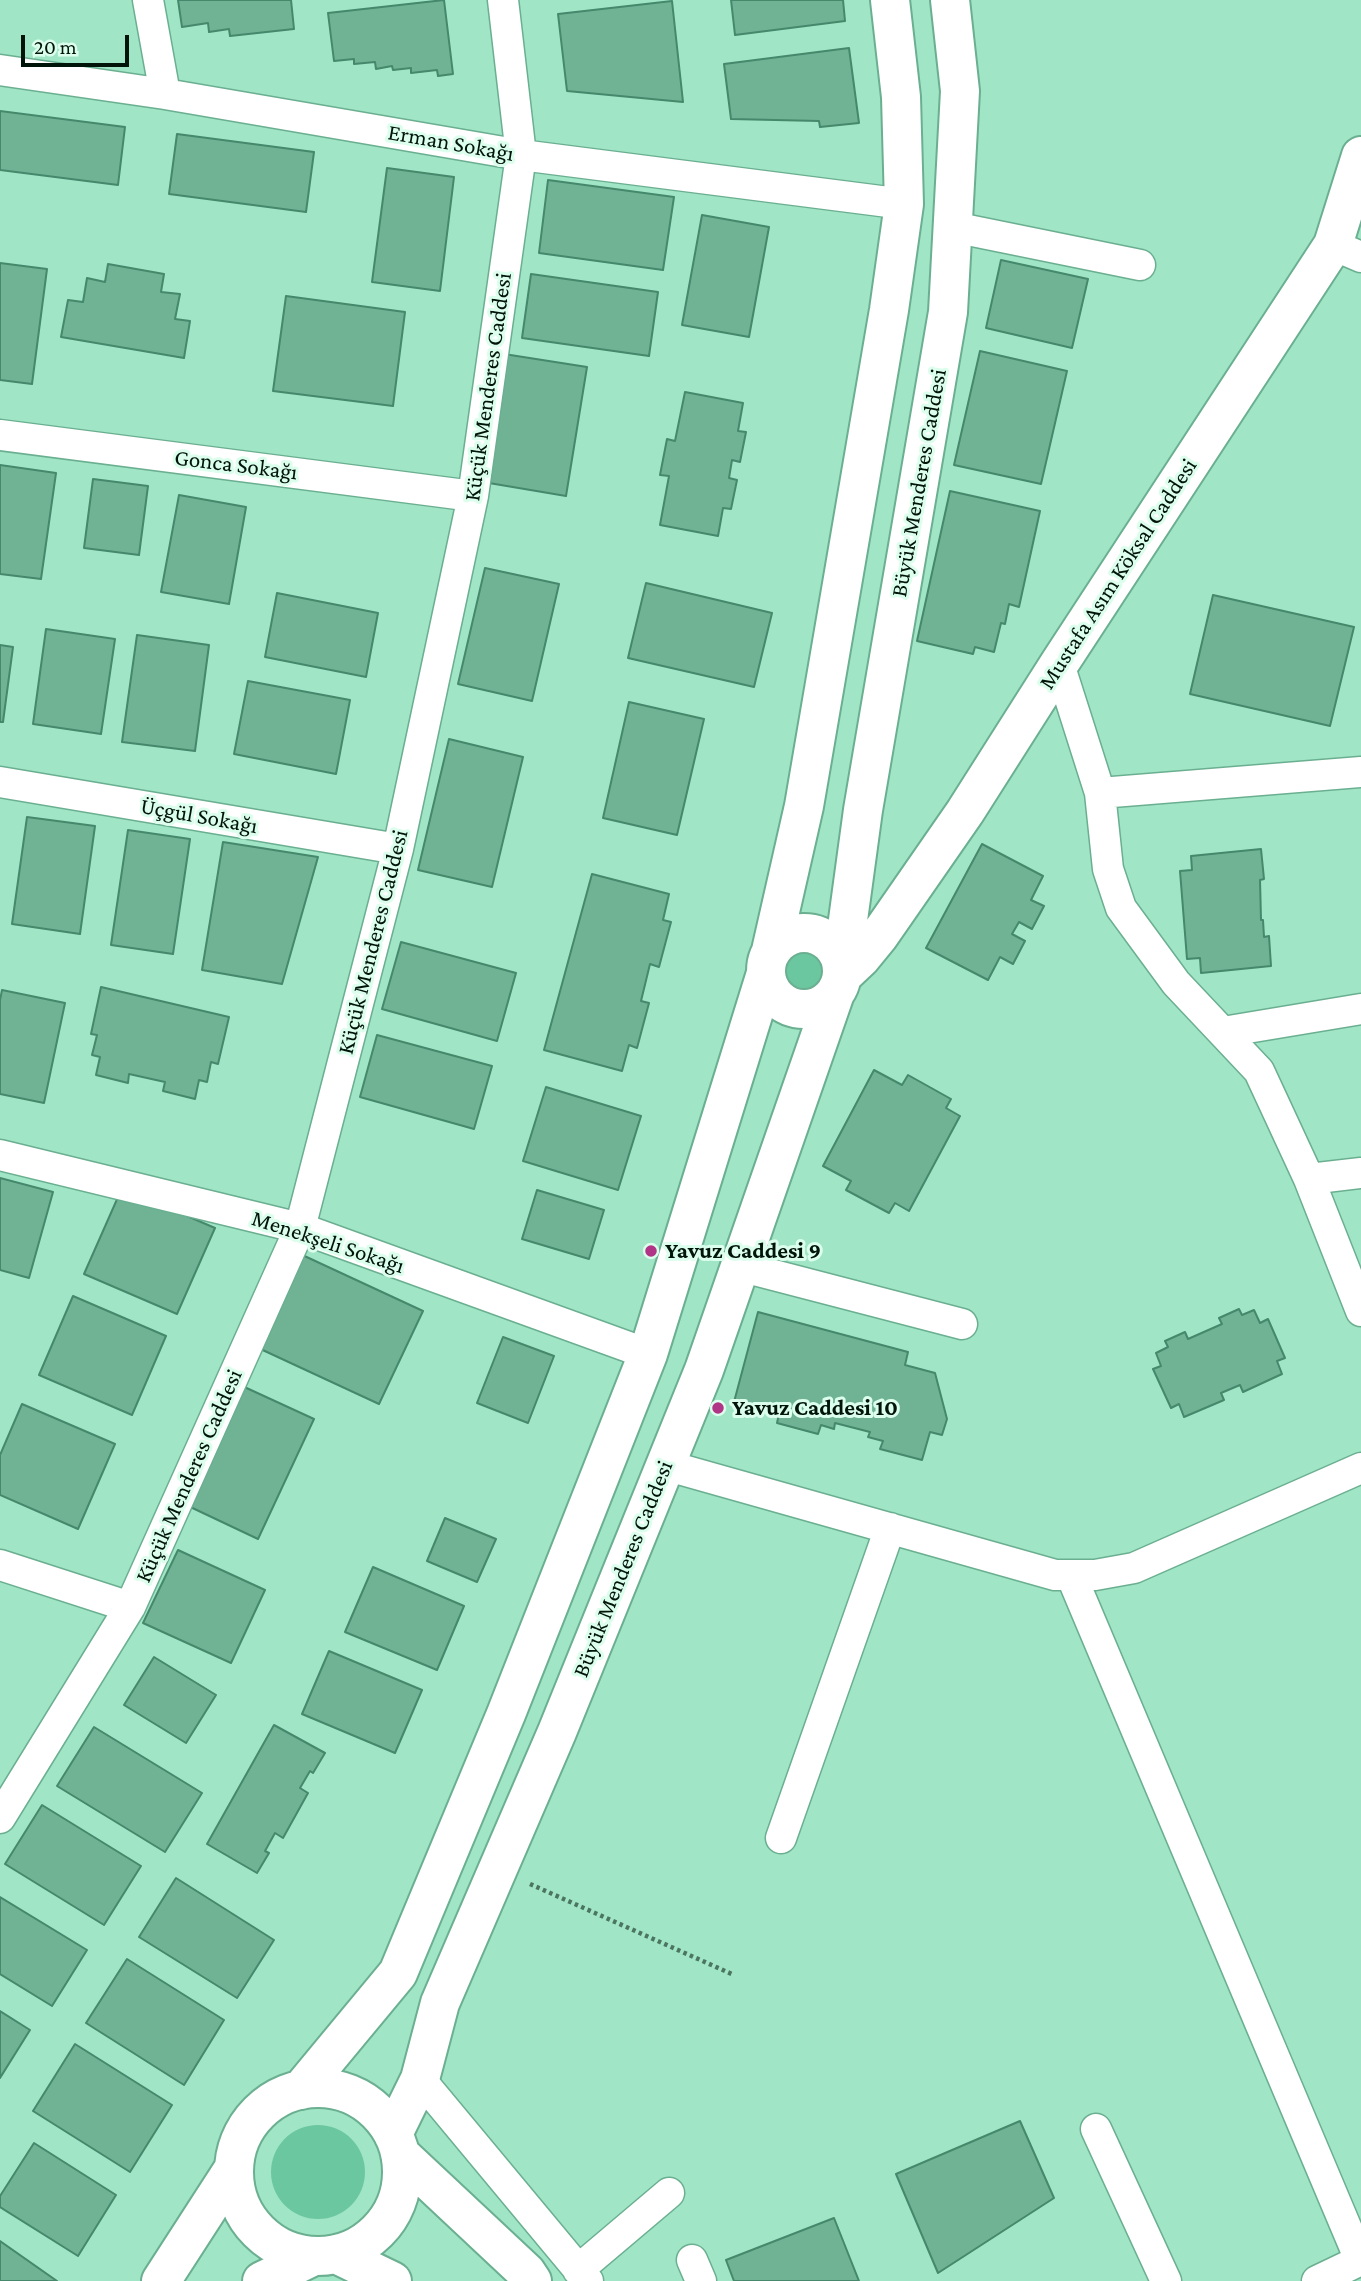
<!DOCTYPE html>
<meta charset="utf-8">
<style>
body{margin:0}
#map{position:relative;width:1361px;height:2281px;overflow:hidden;background:#a0e5c5;font-family:"Crimson Pro",serif}
canvas{display:block}
.scale{position:absolute;left:21px;top:35px;width:108px;height:32px;box-sizing:border-box;border:4px solid #00140a;border-top:0;padding-left:9px;font-size:21px;line-height:24px;white-space:nowrap;color:#00140a;-webkit-text-stroke:5px #dcfeed;paint-order:stroke}
</style>
<div id="map">
<canvas width="1361" height="2281"></canvas>
<div class="scale">20 m</div>
</div>
<script>
const ctx = document.querySelector('canvas').getContext('2d');
ctx.lineJoin = 'round';
function fill(path, color) { ctx.fillStyle = color; ctx.fill(path, 'evenodd'); }
function trace(path, color, width, dash) { ctx.strokeStyle = color; ctx.lineWidth = width; ctx.lineCap = dash ? 'butt' : 'round'; ctx.setLineDash(dash || []); ctx.stroke(path); }
function label(font, color, halo, rows, align = 'center') {
  ctx.font = font + ' "Crimson Pro",serif'; ctx.lineWidth = 6; ctx.setLineDash([]); ctx.textBaseline = 'middle'; ctx.strokeStyle = halo; ctx.fillStyle = color; for (const [text, x, y, turn = 0] of rows) {
    ctx.save(); ctx.translate(x, y); ctx.rotate((+turn || 0) * Math.PI / 180); ctx.textAlign = isNaN(turn) ? turn : align; if (halo) ctx.strokeText(text, 0, 0); ctx.fillText(text, 0, 0); ctx.restore();
  }
}
const green = new Path2D(`
 M784 971a20 20 0 1 1 40 0a20 20 0 1 1-40 0Z
 M271 2172a47 47 0 1 1 94 0a47 47 0 1 1-94 0Z`);
const building = new Path2D(`
 M178 0H291L294 29 230 36 229 29 209 32 208 23 182 27Z
 M444 0 453 74 438 76 437 70 411 73V68L393 70 392 66 376 69 375 62 354 64V59L334 61 328 13Z
 M731 0H843L845 21 735 35Z
 M672 1 683 102 567 91 558 14Z
 M849 48 859 123 820 127 819 121 731 119 724 64Z
 M0 111 125 127 118 185 0 170Z
 M177 134 314 152 306 212 169 194Z
 M387 168 454 177 440 291 372 282Z
 M548 180 674 197 663 270 539 253Z
 M702 215 769 227 749 337 682 325Z
 M1001 260 1088 279 1072 348 986 328Z
 M0 263 47 269 32 384 0 380Z
 M108 264 164 274 161 292 180 294 175 319 190 321 184 358 61 337 68 300 83 302 87 278 105 282Z
 M531 274 658 292 649 356 522 338Z
 M286 296 405 312 393 406 273 391Z
 M980 351 1067 371 1041 484 954 465Z
 M504 354 587 367 566 496 483 482Z
 M685 392 743 403 738 431 746 432 740 462 732 460 729 478 737 480 731 509 723 508 718 536 660 525 669 476 660 475 667 439 675 441Z
 M0 465 56 473 41 579 0 574Z
 M93 479 148 486 139 555 84 548Z
 M950 491 1040 511 1019 607 1009 604 1005 624 1001 623 994 652 975 647 973 654 917 641Z
 M179 495 246 507 229 604 161 592Z
 M485 568 559 584 532 701 458 684Z
 M646 583 772 613 754 687 628 658Z
 M277 593 378 613 366 677 265 657Z
 M1213 595 1354 627 1330 726 1190 694Z
 M46 629 115 639 101 734 33 724Z
 M137 635 209 645 195 751 122 742Z
 M0 645 13 647 3 722H0Z
 M248 681 350 700 336 774 234 754Z
 M629 702 704 719 677 835 603 818Z
 M449 739 523 757 492 887 418 870Z
 M27 817 95 826 80 934 12 924Z
 M128 830 190 839 173 954 111 945Z
 M223 842 318 857 282 984 202 970Z
 M982 844 1043 876 1031 900 1044 906 1032 929 1019 922 1012 934 1025 941 1013 964 1000 957 988 980 926 948Z
 M1261 849 1264 879 1260 880 1261 920H1263L1264 937 1269 936 1271 966 1201 973 1200 958 1187 959 1180 871 1192 870 1191 856Z
 M592 874 669 894 663 920 671 922 659 967 650 964 641 1001 649 1003 637 1048 629 1045 622 1071 544 1050Z
 M401 942 516 973 497 1041 382 1009Z
 M101 987 229 1017 218 1064 211 1062 207 1082 199 1080 195 1099 163 1091 165 1082 129 1074 128 1083 96 1075 100 1057 92 1055 97 1035 91 1034Z
 M2 990 65 1003 44 1103 0 1094V1000Z
 M377 1035 492 1066 474 1129 360 1097Z
 M874 1070 902 1085 908 1075 951 1099 946 1108 960 1116 909 1211 895 1203 889 1213 846 1190 851 1181 823 1166Z
 M546 1087 641 1116 618 1190 523 1161Z
 M0 1178 53 1192 29 1278 0 1270Z
 M122 1188 215 1228 177 1314 84 1274Z
 M537 1190 604 1210 589 1259 522 1239Z
 M298 1253 423 1311 379 1404 254 1346Z
 M73 1296 166 1336 132 1415 39 1375Z
 M1239 1309 1242 1315 1254 1310 1260 1323 1268 1319 1285 1358 1277 1361 1282 1374 1243 1392 1240 1385 1221 1393 1224 1400 1184 1417 1179 1404 1171 1408 1153 1369 1161 1366 1156 1353 1168 1347 1165 1341 1185 1332 1188 1339 1222 1324 1219 1318Z
 M758 1312 908 1352 905 1365 935 1373 947 1419 942 1435 930 1432 922 1460 880 1449 883 1441 868 1437 870 1432 835 1423 834 1429 821 1425 818 1434 777 1423 779 1414 734 1402Z
 M503 1337 554 1356 528 1423 477 1403Z
 M240 1385 314 1419 258 1539 184 1504Z
 M22 1404 115 1444 78 1529 0 1495V1455Z
 M445 1518 496 1539 477 1582 427 1561Z
 M178 1550 265 1590 231 1663 143 1623Z
 M373 1567 464 1606 437 1670 345 1632Z
 M329 1651 422 1690 395 1753 302 1714Z
 M154 1657 216 1695 186 1743 124 1705Z
 M274 1725 325 1753 313 1773 310 1771 300 1788 308 1793 283 1838 275 1833 265 1851 269 1853 257 1873 207 1844Z
 M94 1727 202 1793 165 1852 57 1786Z
 M42 1805 141 1866 104 1925 5 1864Z
 M176 1878 274 1940 237 1998 139 1937Z
 M0 1897 87 1950 52 2006 0 1974Z
 M127 1959 224 2020 184 2085 86 2023Z
 M0 2011 30 2030 0 2078Z
 M75 2044 172 2105 130 2172 33 2111Z
 M1020 2121 1054 2198 938 2273 896 2174Z
 M34 2143 116 2195 78 2256 0 2207V2196Z
 M834 2218 859 2281H734L726 2260Z
 M0 2241 57 2281H0Z`);
const path = new Path2D(`
 M530 1884 734 1975`);
const street = new Path2D(`
 M148 0 165 94
 M0 70 165 94 521 155 904 204
 M953 227 1140 265
 M1333 245 1361 257
 M0 435 473 496
 M1059 664 1100 793 1108 869 1121 908 1176 983 1259 1071 1309 1179 1361 1311
 M0 782 398 849
 M1100 793 1361 772
 M1223 1032 1361 1009
 M0 1155 300 1228 648 1354
 M1309 1179 1361 1173
 M739 1266 962 1324
 M665 1465 1055 1575H1095L1134 1568 1361 1468
 M0 1565 130 1607
 M1071 1575 1360 2260
 M0 1818 130 1607 300 1228 398 849 473 496 521 155 503 0
 M781 1838 890 1528
 M420 2079 588 2281
 M1096 2129 1166 2281
 M692 2260 701 2281
 M578 2270 669 2193
 M1317 2281 1361 2260`);
const secondary = new Path2D(`
 M766 971a38 38 0 1 1 76 0a38 38 0 1 1-76 0Z
 M771 951 804 806 889 310 904 204 901 97 890 0
 M842 964 863 810 948 312 960 91 950 0
 M843 975 861 958 879 936 965 812 1059 664 1333 245 1361 156
 M234 2172a84 84 0 1 1 168 0a84 84 0 1 1-168 0Z
 M301 2090 398 1973 506 1714 648 1354 766 973
 M393 2134 420 2079 440 2003 557 1732 704 1370 834 996
 M400 2154 526 2272 532 2281
 M336 2254 392 2281
 M161 2281 234 2168
 M262 2281 314 2256`);
const markers = [
 [651,1251,7,"#b13587"],
 [718,1408,7,"#b13587"]
];
const streetNames = [
 ["Erman Sokağı",451,143,10],
 ["Küçük Menderes Caddesi",488,387,-82],
 ["Gonca Sokağı",236,465,7],
 ["Büyük Menderes Caddesi",919,483,-80],
 ["Mustafa Asım Köksal Caddesi",1118,574,-57],
 ["Üçgül Sokağı",199,816,10],
 ["Küçük Menderes Caddesi",373,942,-76],
 ["Menekşeli Sokağı",328,1242,18],
 ["Küçük Menderes Caddesi",189,1476,-66],
 ["Büyük Menderes Caddesi",623,1569,-68]
];
const poiNames = [
 ["Yavuz Caddesi 9",665,1251],
 ["Yavuz Caddesi 10",732,1408]
];
fill(green, '#6bc7a0');
fill(building, '#6fb394');
trace(building, '#45886c', 2);
trace(street, '#6baf91', 33);
trace(secondary, '#6baf91', 42);
trace(path, '#4b7561', 4.5, [3.5, 3.5]);
trace(street, '#fff', 30);
trace(secondary, '#fff', 38);
for (const [x, y, r, color] of markers) { const dot = new Path2D(); dot.arc(x, y, r, 0, 2 * Math.PI); ctx.fillStyle = color; ctx.fill(dot); trace(dot, '#dcfeed', 2.5); }
label('23px', '#00140a', '#dcfeed', streetNames);
label('bold 23px', '#00140a', '#dcfeed', poiNames, 'left');
</script>
